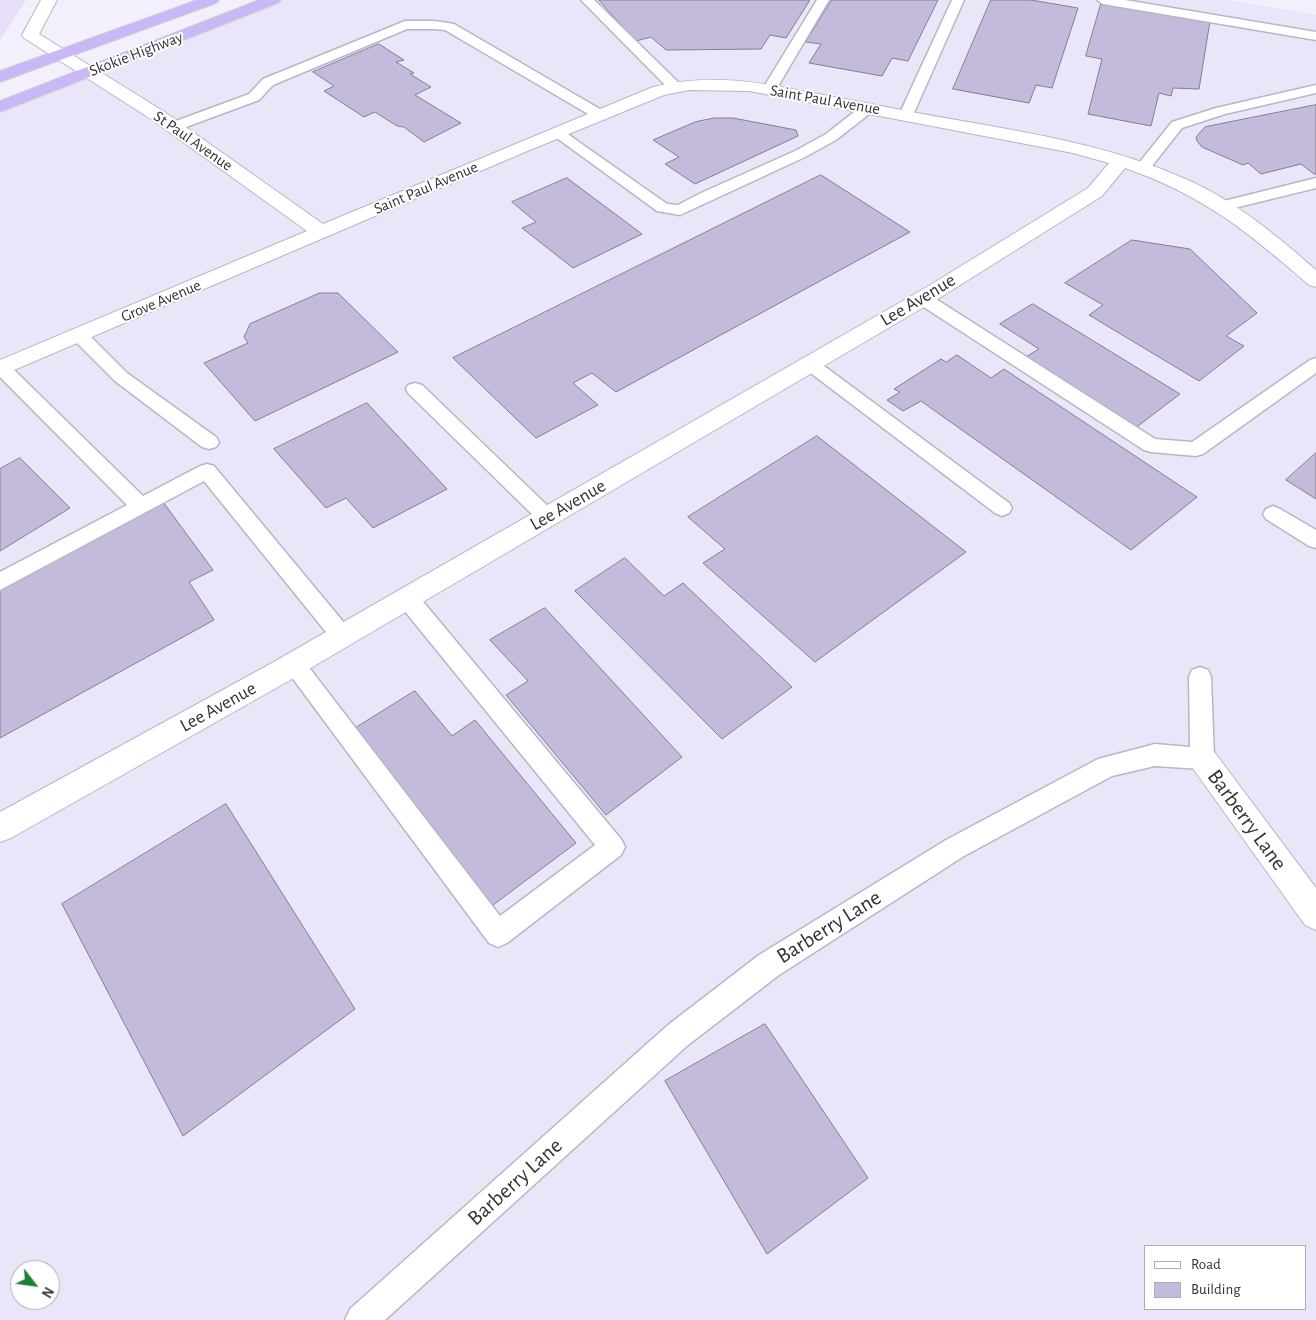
<!DOCTYPE html>
<style>
body{margin:0}
#map{position:relative;width:1316px;height:1320px;overflow:hidden;background:#f3f0fc;font-family:"Alegreya Sans",sans-serif}
canvas{display:block}
.legend{position:absolute;left:1144px;top:1245px;width:162px;height:65px;box-sizing:border-box;background:#fff;border:1px solid #adadaf;margin:0;padding:6px 9px;list-style:none;font-size:15px;color:#333236}
.legend li{display:flex;align-items:center;gap:10px;height:25px}
.legend b{width:25px;border:1px solid #adadaf}
.north{position:absolute;left:10px;top:1260px;width:50px;height:50px;box-sizing:border-box;background:#fff;border:1px solid #adadaf;border-radius:50%;rotate:120deg;font-size:14px;font-weight:700;line-height:20px;text-align:center;color:#333236}
.north::after{content:'';display:block;margin:auto;width:18px;height:22px;background:#1a8136;clip-path:polygon(50% 0,100% 100%,50% 72%,0 100%)}
</style>
<div id="map">
<canvas width="1316" height="1320"></canvas>
<ul class="legend">
<li><b style="height:6px;background:#fff"></b>Road</li>
<li><b style="height:14px;background:#c3badc"></b>Building</li>
</ul>
<div class="north">N</div>
</div>
<script>
const ctx = document.querySelector('canvas').getContext('2d');
ctx.lineJoin = 'round';
function fill(path, color) { ctx.fillStyle = color; ctx.fill(path, 'evenodd'); }
function trace(path, color, width, dash) { ctx.strokeStyle = color; ctx.lineWidth = width; ctx.lineCap = dash ? 'butt' : 'round'; ctx.setLineDash(dash || []); ctx.stroke(path); }
function label(font, color, halo, rows, align = 'center') {
  ctx.font = font + ' "Alegreya Sans",sans-serif'; ctx.lineWidth = 4; ctx.setLineDash([]); ctx.textBaseline = 'middle'; ctx.strokeStyle = halo; ctx.fillStyle = color; for (const [text, x, y, turn = 0] of rows) {
    ctx.save(); ctx.translate(x, y); ctx.rotate((+turn || 0) * Math.PI / 180); ctx.textAlign = isNaN(turn) ? turn : align; if (halo) ctx.strokeText(text, 0, 0); ctx.fillText(text, 0, 0); ctx.restore();
  }
}
const built = new Path2D(`
 M283 0H1228L1316 15V1320H0V107ZM1145 1246H1305V1309H1145ZM20 1270H50V1300H20Z`);
const green = new Path2D(`
 M0 0H26L0 40Z`);
const building = new Path2D(`
 M599 0H810L786 38 770 35 761 49 666 50 651 37 636 41Z
 M832 0H938L908 61 892 58 882 76 809 63 821 44 806 42Z
 M991 0H1031L1078 8 1052 88 1036 85 1029 103 953 89Z
 M1101 4 1210 21 1199 89 1173 88 1171 96 1159 93 1151 126 1088 114 1102 59 1086 56Z
 M379 44 404 60 396 62 414 73 410 74 431 87 415 95 461 123 424 142 404 127 397 126 375 112 364 117 324 91 334 86 313 72Z
 M1316 105V174H1314L1301 164 1261 174 1248 163 1243 165 1202 147 1197 141 1196 137 1205 127Z
 M714 118H733L796 130 798 136 695 184 665 164 679 157 653 140 695 122Z
 M821 175 910 232 616 392 592 373 573 383 598 405 536 438 453 358Z
 M567 178 642 234 573 268 522 228 536 222 512 202Z
 M1132 240 1190 249 1257 313 1226 336 1244 346 1199 381 1089 315 1103 305 1065 283Z
 M320 293H338L398 352 255 421 204 363 248 343 244 337 250 324Z
 M1033 304 1180 394 1134 429 1024 358 1039 349 1000 324Z
 M957 355 991 378 1004 369 1197 497 1131 550 921 401 903 411 887 400 900 392 894 389 941 359 946 362Z
 M367 403 447 489 373 528 346 498 326 508 274 449Z
 M817 436 966 552 815 662 703 563 725 549 688 517Z
 M1316 453V499L1286 480Z
 M20 458 70 508 0 551V469Z
 M163 502 213 570 189 582 214 620 0 738V591Z
 M625 558 664 596 683 583 792 687 722 739 575 591Z
 M545 608 682 757 606 815 506 695 528 681 490 640Z
 M415 691 452 736 475 720 576 843 489 908 354 729Z
 M226 804 355 1009 183 1136 62 904Z
 M765 1024 868 1178 767 1254 665 1081Z`);
const service = new Path2D(`
 M581 0H594L681 85 683 88 681 91H671Z
 M817 0H829L774 93H764L762 90Z
 M952 0H964L913 115 911 118H901L899 115Z
 M1097 0H1125L1316 32V40L1103 4Z
 M405 21H435L454 24 605 112 607 115 605 118H595L445 30 435 29H407L273 85 259 100 178 130H168L166 127 168 124 249 94 263 79Z
 M1316 85V93L1225 114 1182 128 1148 171H1138L1135 168 1172 122 1216 108Z
 M868 104 873 105 875 108 873 111 836 140 805 157 680 215 657 211 550 133 552 130H562L667 204 678 205 701 193 795 151 826 134 863 105Z
 M1316 178V188L1222 211 1216 209 1214 206 1216 203Z
 M922 293 928 294 1155 439 1192 442 1310 360 1316 358V373L1203 454 1196 456 1151 452 1144 450 916 302 913 298 916 294Z
 M79 329 85 331 127 373 216 437 219 442 216 447 209 449 202 447 115 381 73 339 70 335 73 331Z
 M810 358 816 360 1009 503 1012 508 1009 513 1002 516 995 513 804 368 801 364 804 360Z
 M2 362 8 364 143 496 200 466 207 464 214 466 350 630 353 636 350 642 342 645 334 642 204 481 0 590V572L127 505 0 377V363Z
 M415 383 422 385 554 512 557 517 554 522 547 525 540 522 408 393 406 389 408 385Z
 M1273 506 1280 509 1316 530V548L1309 546 1266 519 1263 514 1266 509Z
 M407 589 415 592 621 839 625 847 621 855 507 943 498 947 489 943 282 664 285 657 293 655 301 657 500 916 595 845 399 604 396 598 399 592Z
 M1200 667 1208 670 1211 677 1214 758 1210 765 1202 769 1155 766 1112 776 964 856 779 975 688 1045 385 1320H345L350 1309 668 1025 759 955 946 840 1098 759 1155 744 1190 747 1189 677 1192 670Z`);
const minor = new Path2D(`
 M41 0H57L39 34 163 111 323 224 653 87C710 73 757 82 813 93 848 100 883 106 917 113 1010 130 1105 142 1190 181 1238 203 1277 236 1316 270V287L1309 285C1248 232 1203 195 1125 168L1102 196 941 297 292 679 11 838 0 842V812L272 663 927 287 1088 188 1109 163 1073 153 749 91 689 90 664 95 525 152 0 376V360L307 231 151 119 24 38 22 35Z
 M1202 745 1212 749 1316 888V930L1305 925 1192 767 1187 758 1192 749Z`);
const trunk = new Path2D(`
 M197 0H219L216 3 0 82V71Z
 M259 0H281L278 3 0 112V101Z`);
const farStreetnames = [
 ["Skokie Highway",136,54,-21],
 ["Saint Paul Avenue",825,100,10],
 ["St Paul Avenue",193,141,35],
 ["Saint Paul Avenue",426,188,-23],
 ["Grove Avenue",161,301,-23]
];
const streetNames = [
 ["Lee Avenue",918,300,-31],
 ["Lee Avenue",568,505,-30],
 ["Lee Avenue",218,707,-29]
];
const nearStreetnames = [
 ["Barberry Lane",1247,820,54],
 ["Barberry Lane",829,927,-32],
 ["Barberry Lane",515,1182,-42]
];
fill(built, '#eae5f9');
fill(green, '#e6defb');
fill(building, '#c3badc');
trace(building, '#83808c', 1);
trace(service, '#b9b6c2', 3);
trace(minor, '#b9b6c2', 2);
trace(trunk, '#d2d2d3', 2);
fill(service, '#fff');
fill(minor, '#fff');
fill(trunk, '#cab8f6');
label('16px', '#333236', '#fff', farStreetnames);
label('19px', '#333236', '#fff', streetNames);
label('22px', '#333236', '#fff', nearStreetnames);
</script>
